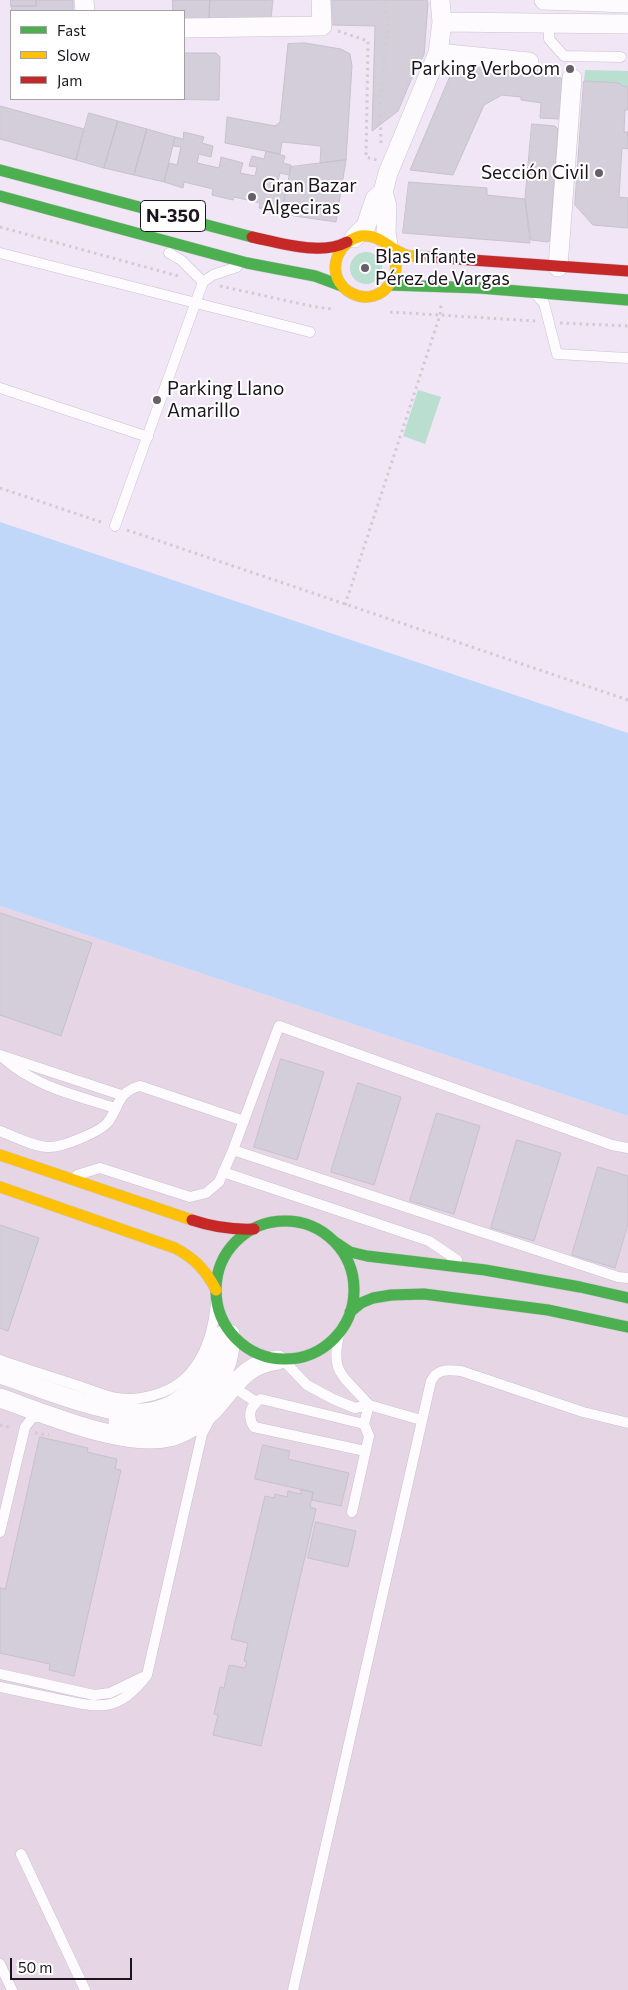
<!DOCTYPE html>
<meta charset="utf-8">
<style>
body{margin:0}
#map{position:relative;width:628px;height:1990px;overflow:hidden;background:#f0e6f6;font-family:Commissioner,sans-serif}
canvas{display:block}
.legend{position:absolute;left:10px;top:10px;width:175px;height:90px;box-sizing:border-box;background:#fff;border:1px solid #a4a1a5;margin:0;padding:6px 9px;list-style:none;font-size:15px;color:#1c151f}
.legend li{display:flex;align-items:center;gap:10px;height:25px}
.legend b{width:25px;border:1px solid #a4a1a5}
.scale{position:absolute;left:10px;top:1958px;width:122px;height:22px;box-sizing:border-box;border:2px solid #1c151f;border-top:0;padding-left:6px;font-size:15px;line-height:18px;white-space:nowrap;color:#1c151f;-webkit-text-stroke:4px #fff;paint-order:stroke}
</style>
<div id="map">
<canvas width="628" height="1990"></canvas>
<ul class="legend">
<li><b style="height:6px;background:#4caf50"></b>Fast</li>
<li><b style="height:6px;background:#ffc107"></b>Slow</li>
<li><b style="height:6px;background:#c62828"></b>Jam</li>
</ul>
<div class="scale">50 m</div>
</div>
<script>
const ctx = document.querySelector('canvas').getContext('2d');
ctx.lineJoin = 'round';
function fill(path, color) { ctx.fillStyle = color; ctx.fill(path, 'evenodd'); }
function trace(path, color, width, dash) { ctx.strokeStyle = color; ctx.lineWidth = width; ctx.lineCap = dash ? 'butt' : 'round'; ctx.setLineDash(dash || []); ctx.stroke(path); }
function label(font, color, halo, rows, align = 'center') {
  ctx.font = font + ' Commissioner,sans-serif'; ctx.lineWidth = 4; ctx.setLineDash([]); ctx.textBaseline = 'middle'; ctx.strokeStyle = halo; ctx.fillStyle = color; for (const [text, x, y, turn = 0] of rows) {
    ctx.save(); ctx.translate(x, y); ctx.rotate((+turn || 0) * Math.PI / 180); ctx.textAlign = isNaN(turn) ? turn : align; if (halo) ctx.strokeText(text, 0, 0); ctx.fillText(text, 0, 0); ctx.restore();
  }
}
const industrial = new Path2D(`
 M0 906 628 1116V1990H0Z`);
const green = new Path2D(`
 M585 70 628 71V87L622 86 618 83 584 81Z
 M350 268a16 16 0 1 1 32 0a16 16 0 1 1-32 0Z
 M418 390 441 397 425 444 403 436Z`);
const water = new Path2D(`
 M0 522 628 733V1116L0 906Z`);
const building = new Path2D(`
 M11 0H36V6H11Z
 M36 0H73V11H12L11 6H36Z
 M173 0H210L209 20H184V11H173Z
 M210 0H273L271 18 209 20Z
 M329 0H427L428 4 424 55 414 73 398 111 372 131 375 26 330 25Z
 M305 43 341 49 350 54 352 66 346 160 320 163 321 146 282 142 280 154 225 143 227 117 275 126 280 122 288 44Z
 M184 53H216L220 57 219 100 141 99H184Z
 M463 59 549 67 564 81 560 119 540 118 541 103 521 100V97L502 95 484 105 453 175 410 170 456 62Z
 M584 81 619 83 622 86 628 87V110H625L624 132H628V149L622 148 619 197 628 198V228L593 225 575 205Z
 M0 106 84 129 76 160 0 139Z
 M89 113 118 121 104 168 76 160Z
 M118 121 147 129 134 175 104 168Z
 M532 124 555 126 558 129 550 240 548 242 531 240 525 199Z
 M147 129 175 137 164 182 134 175Z
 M184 132 204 137 202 143 213 146 211 157 199 154 197 163 219 168 221 157 243 163 240 173 255 176 257 167 249 166 252 156 264 159 266 151 285 156 283 163 291 165 289 175 280 173 276 188 286 191 281 214 259 208 260 203 234 197 233 200 212 195 213 189 184 182 183 188 164 182 169 163 177 165 181 147 173 146 175 137 183 139Z
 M346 160 336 222 281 214 291 167Z
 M409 182 487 188V195L525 199 530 243 403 233Z
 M0 913 92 943 61 1036 0 1015Z
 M281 1059 324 1072 297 1160 254 1147Z
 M358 1083 401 1097 374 1185 331 1172Z
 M437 1113 480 1126 454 1214 410 1201Z
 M517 1140 561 1153 534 1241 491 1228Z
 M598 1167 628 1176V1224L615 1268 572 1255Z
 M0 1225 39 1238 8 1331 0 1328Z
 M40 1437 88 1448 87 1452 117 1459 115 1469 121 1470 74 1676 49 1670 50 1664 0 1653V1588L5 1589Z
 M263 1445 290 1451 288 1459 349 1473 341 1506 312 1500 313 1492 255 1479Z
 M301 1490 313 1492 310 1507 316 1509 261 1746 213 1735 218 1715 214 1714 220 1687 224 1688 229 1665 245 1668 247 1662 244 1661 248 1643 231 1639 265 1496 274 1498 275 1494 287 1497 288 1491 301 1494Z
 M316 1522 356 1531 348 1567 308 1558Z`);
const path = new Path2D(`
 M338 31 368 41 366 157 377 160
 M544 64 559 71
 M381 143 380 103 388 23 383 0
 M0 227 178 276
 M220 286 315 307 334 309
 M390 312 536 321
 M560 323 628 326
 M0 488 104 523
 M127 530 628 700
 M345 605 440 315 441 305
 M0 1425 12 1428
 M35 1433 49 1435`);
const lane = new Path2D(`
 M549 23V39L564 56 621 57
 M0 253 310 332
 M169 253 181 260 203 282 213 275 237 267
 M538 297 544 303 557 354 628 358
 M0 388 148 437
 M115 526 203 282
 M0 1055 121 1095
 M1 1056C35 1087 72 1094 115 1108
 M0 1131C13 1136 34 1147 48 1147 61 1148 100 1132 108 1122 120 1106 117 1092 140 1086L244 1121
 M233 1150 618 1277 628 1278
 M223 1172 429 1241 457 1260
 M77 1175 100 1168 190 1197 206 1193 219 1182 233 1150 279 1026 612 1145 628 1148
 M340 1330C329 1375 343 1374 369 1405
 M0 1360C25 1369 51 1377 76 1385 88 1389 100 1394 112 1397 125 1400 141 1399 154 1395 197 1384 213 1342 216 1301
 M283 1360 307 1385 333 1399 355 1408 369 1405 421 1420
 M232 1386 256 1402
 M364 1424 261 1399C250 1405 247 1416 254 1427L365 1451
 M352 1512 369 1436 364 1424 369 1405
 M0 1532 25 1427 32 1418 44 1415
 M0 1674 94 1695 110 1693 143 1677
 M0 1687C19 1691 38 1695 57 1699 99 1708 119 1713 147 1675L202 1434 210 1419
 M21 1854 85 1990
 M0 1964 12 1990
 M293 1990 431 1381C438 1368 448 1370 461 1371L583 1412 628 1423`);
const street = new Path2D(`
 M84 0 85 11
 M544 0 628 3
 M442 22 628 24
 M184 28 322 26 321 0
 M438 53 529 62
 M354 238 366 226 375 199 383 192
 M388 245 386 232 387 206 383 192 388 173 438 53 442 22 440 0
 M558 267 572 78
 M0 1374C37 1386 115 1419 151 1412 190 1405 213 1370 223 1335
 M0 1398C44 1413 124 1448 169 1437 187 1433 201 1422 214 1409 235 1386 244 1364 278 1360
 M118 1422C131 1425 144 1427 157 1425 198 1416 233 1376 230 1334`);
const fast = new Path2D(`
 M0 170 252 237
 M0 196 247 263 315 276 342 286
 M391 285 480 288 628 300
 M216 1290a69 69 0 1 1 138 0a69 69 0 1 1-138 0Z
 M335 1242 350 1252 367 1256 485 1270 580 1287 628 1298
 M350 1312 361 1303 373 1298 391 1295 424 1294 548 1310 628 1327`);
const slow = new Path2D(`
 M390 247C392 252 395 257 395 261 397 268 395 275 392 280 374 315 323 290 338 255 342 246 351 238 361 236 379 233 390 250 406 255 413 257 422 256 429 257
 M0 1155 192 1220
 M0 1187 175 1248C194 1258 206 1270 216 1290`);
const jam = new Path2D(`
 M252 237C280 243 321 256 347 242
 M429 257 628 271
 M192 1220C213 1227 232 1230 254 1229`);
const markers = [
 [570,69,5,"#665e6a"],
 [599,173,5,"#665e6a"],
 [252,197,5,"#665e6a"],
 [365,268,5,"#665e6a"],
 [157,400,5,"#665e6a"]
];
const shields = [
 [173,216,65]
];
const shieldNames = [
 ["N-350",173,216]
];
const poiNames = [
 ["Parking Verboom",560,69,"right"],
 ["Sección Civil",589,173,"right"],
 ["Gran Bazar",262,186],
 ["Algeciras",262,208],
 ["Blas Infante",375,257],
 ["Pérez de Vargas",375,279],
 ["Parking Llano",167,389],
 ["Amarillo",167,411]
];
fill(industrial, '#e6d5e4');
fill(green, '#badecf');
fill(water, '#c1d7fa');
fill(building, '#d4cedb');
trace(building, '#c7c1ce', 1);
trace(lane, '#cac2cf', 11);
trace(street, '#cac2cf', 20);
trace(fast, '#ccc7cf', 12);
trace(slow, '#ccc7cf', 12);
trace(jam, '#ccc7cf', 12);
trace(path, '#d0ccd1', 3, [2.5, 4]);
trace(lane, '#fdfbfe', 10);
trace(street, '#fdfbfe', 19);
trace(fast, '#4caf50', 11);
trace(slow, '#ffc107', 11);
trace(jam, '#c62828', 11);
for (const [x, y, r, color] of markers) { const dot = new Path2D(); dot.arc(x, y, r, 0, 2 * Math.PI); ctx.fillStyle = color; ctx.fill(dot); trace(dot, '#fff', 2); }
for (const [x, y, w] of shields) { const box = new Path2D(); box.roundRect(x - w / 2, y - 15.5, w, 31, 4); ctx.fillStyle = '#fff'; ctx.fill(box); trace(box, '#1c151f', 1); }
label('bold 18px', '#1c151f', null, shieldNames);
label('19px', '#1c151f', '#fff', poiNames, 'left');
</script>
